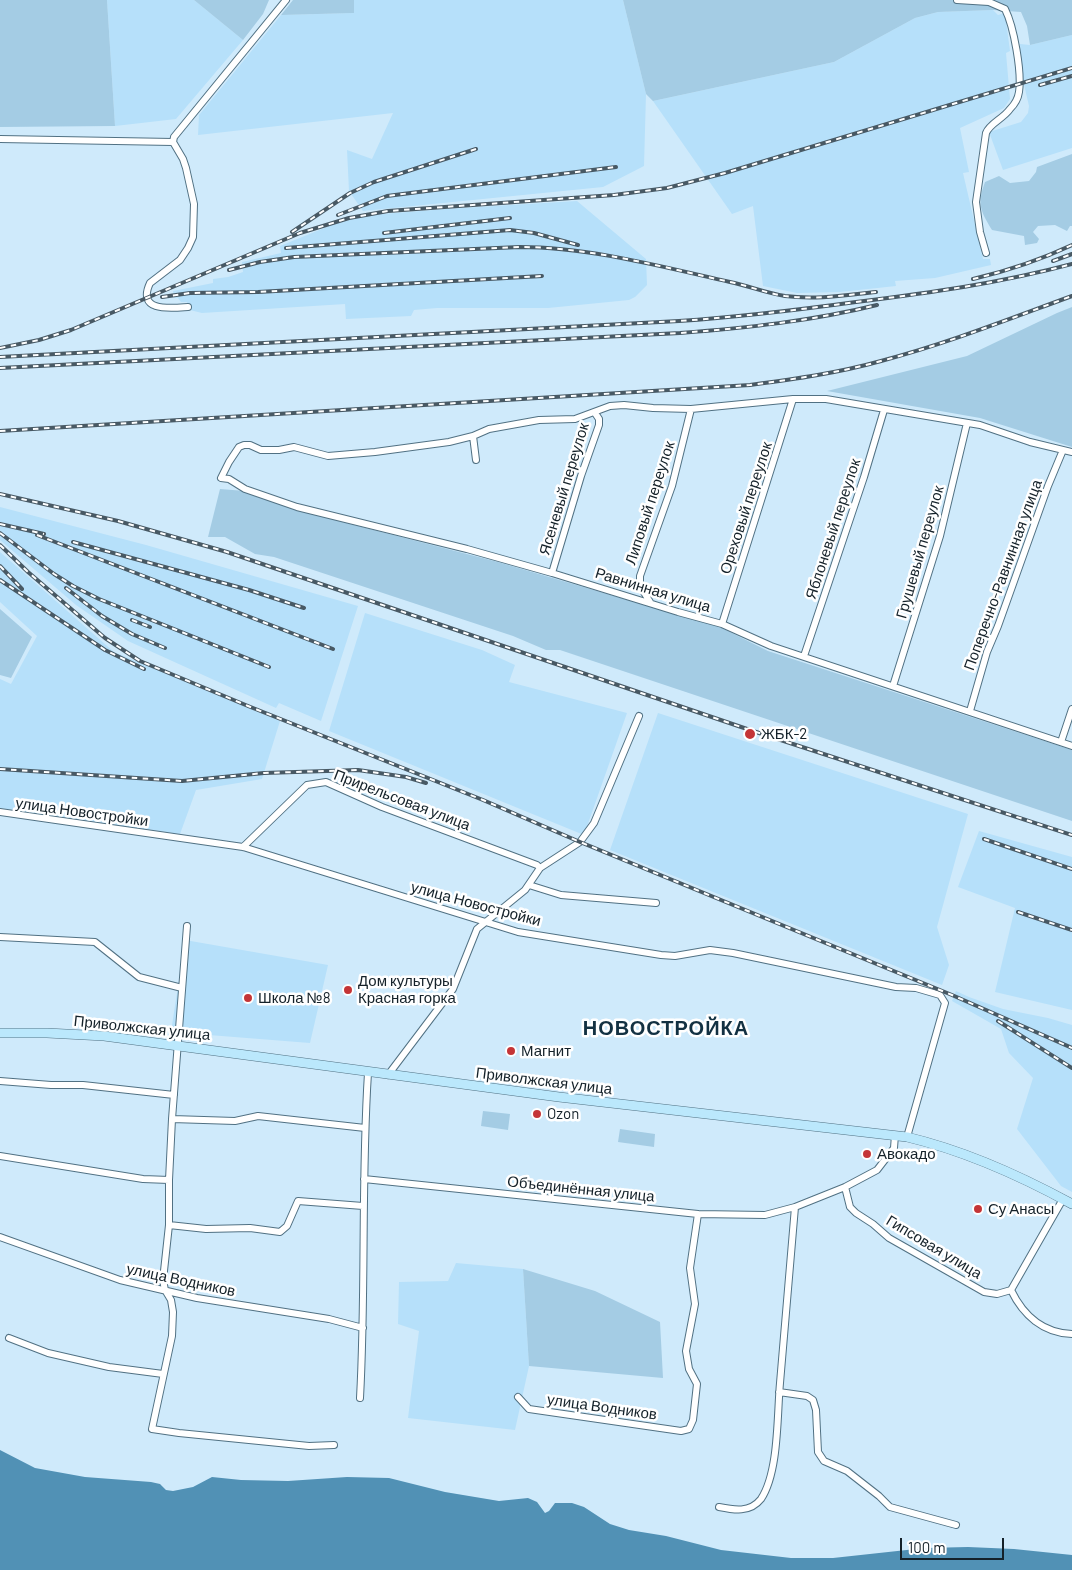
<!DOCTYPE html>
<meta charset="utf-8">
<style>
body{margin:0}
#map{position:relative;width:1072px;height:1570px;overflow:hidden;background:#cfeafb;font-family:Barlow,sans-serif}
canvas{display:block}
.scale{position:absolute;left:900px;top:1538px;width:104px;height:22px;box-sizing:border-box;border:2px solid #142129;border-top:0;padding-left:6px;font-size:15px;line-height:18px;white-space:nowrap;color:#142129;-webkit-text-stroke:4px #fff;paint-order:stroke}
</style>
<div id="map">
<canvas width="1072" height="1570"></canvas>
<div class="scale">100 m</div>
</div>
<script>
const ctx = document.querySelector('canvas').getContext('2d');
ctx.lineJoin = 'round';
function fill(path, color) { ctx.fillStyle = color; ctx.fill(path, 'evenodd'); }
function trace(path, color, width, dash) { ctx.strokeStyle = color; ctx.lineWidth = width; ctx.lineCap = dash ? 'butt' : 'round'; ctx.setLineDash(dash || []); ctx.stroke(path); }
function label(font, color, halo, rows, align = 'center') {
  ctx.font = font + ' Barlow,sans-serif'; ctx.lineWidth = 5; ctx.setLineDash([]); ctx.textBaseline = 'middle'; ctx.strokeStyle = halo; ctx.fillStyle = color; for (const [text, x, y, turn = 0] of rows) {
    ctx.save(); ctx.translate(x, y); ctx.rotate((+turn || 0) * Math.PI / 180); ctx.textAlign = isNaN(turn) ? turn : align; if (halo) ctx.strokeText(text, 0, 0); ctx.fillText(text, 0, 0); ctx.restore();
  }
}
const built = new Path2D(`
 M107 0H194L243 40 176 119 115 126Z
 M354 0H623L646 94 644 166 603 187 363 211 349 191 347 150 372 159 393 113 198 135 199 115 281 15 354 13Z
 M993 10 998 15 1005 13 1010 51 1006 53 1010 99 1004 108 960 128 969 172 963 173 983 259H990L991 265 935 278 895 281 896 286 840 292 797 293 763 286 753 206 732 214 653 101 834 62 915 18 938 12Z
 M1072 35V148L1003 170 989 132 1021 122 1028 113 1029 106 1021 72 1020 44 1030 45Z
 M577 201 646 259 647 285 635 297 629 300 548 308H437L414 310 411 316 346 319 345 304 202 313 190 310 187 302H181L178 298H174L173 291 213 283V279L228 277 243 272 242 262 281 253 280 246 334 224 351 219 370 215 446 209Z
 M0 507 146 545 358 606 321 721 279 703 276 708 128 641 76 605 0 540Z
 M0 552 114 652 280 721 262 779 196 790 180 834 0 808V679L11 684 37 636 0 602Z
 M365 613 482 650 515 665 509 682 627 713 584 835 329 731Z
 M658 713 968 814 937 927 949 965 942 985 610 850Z
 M979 831 1072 857V1010L995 992 1015 908 958 887Z
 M185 940 328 965 310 1043 171 1032Z
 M956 991 969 997 1003 1009 1048 1018 1072 1025V1192L1061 1186 1017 1129 1033 1078 1009 1053 1001 1029 952 1001Z
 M456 1263 523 1269 529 1366 515 1430 408 1418 419 1331 398 1324 399 1282 448 1281Z`);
const green = new Path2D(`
 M0 0H107L115 126 0 127Z
 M194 0H269L263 14 243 40Z
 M293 0H354V13L281 15Z
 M623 0H1072V35L1030 45 1027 26 1021 12 993 10 938 12 915 18 834 62 653 101 646 94Z
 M1072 154V226H1070L1067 231 1055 225 1038 226 1033 232 1039 239 1037 243 1025 245 1024 236 992 230C980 210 977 204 985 182L999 176 1010 183 1029 181 1036 172 1037 167Z
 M1072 307V447L980 418 827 391 967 356 1057 313Z
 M220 489 245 491 296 510 498 562 720 627 768 651 1072 750V821L560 650H546L513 636 274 557 255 554 225 537H208Z
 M0 609 32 637 11 678 0 675Z
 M483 1111 510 1114 508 1130 481 1126Z
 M620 1129 655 1134 654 1147 618 1142Z
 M523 1269 595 1291 660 1322 663 1378 529 1366Z`);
const water = new Path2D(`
 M0 1450 35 1468 85 1477 151 1482 160 1484 166 1490 173 1491 193 1487 212 1477 241 1480 288 1481 347 1477 389 1478 445 1492 499 1501 528 1498 537 1502 545 1513 549 1511 555 1503H572L584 1507 610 1524 629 1530 666 1536 721 1550 791 1558H833L925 1548 968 1547 1014 1549 1072 1555V1570H0Z`);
const street = new Path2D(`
 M957 0 989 2 1005 9C1014 27 1022 72 1019 92 1018 99 1014 105 1010 109 1003 119 990 123 986 133L976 202 980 232 986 253
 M0 139 173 142
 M173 142 183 159 186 168 194 204 193 237 188 248 180 260 150 283C136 313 172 308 188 307
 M173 142 174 137 286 0
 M473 436 476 460
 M1072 452 1030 442 980 425 826 399H793L691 409 653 408 624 405 610 406 575 419 539 420 489 429 473 436 449 442 375 452 328 456 294 447 279 450H261L250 445H244L239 447 229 462 221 478 229 479 245 489 297 507 467 549 552 573 678 612 722 624 771 646 1072 746
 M552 573 581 476 599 425V419L595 413
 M650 602 640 586V576L672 486 691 409
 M722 624 793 399
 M804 656 864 477 884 410
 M893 686 940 536 967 423
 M970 711 987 652 998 626 1048 486 1063 450
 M1061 742 1072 709
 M0 812 243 847 518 932 661 955 675 956 710 950 733 953 896 987 916 988 940 995 945 1003 907 1137
 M243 847 307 785 326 782 382 807 537 865 540 868
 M529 885 561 895 656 903
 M187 926 172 1119 169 1180V1225L163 1280 165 1290 171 1300 173 1312 172 1336 152 1429 179 1433 309 1446 334 1445
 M0 937 95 942 139 977 182 988
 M388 1075 453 989 477 929 525 890 540 868 580 842 594 823 639 716
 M0 1081 51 1085H83L174 1095
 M172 1119 235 1121 258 1116 365 1128
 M0 1156 143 1179 169 1180
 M364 1179 698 1214 765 1215 795 1207C790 1266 785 1324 780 1383 777 1415 779 1472 761 1499 750 1513 734 1510 719 1507
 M845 1187 850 1207 856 1213 873 1224 889 1238 984 1292 997 1294 1011 1290C1023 1315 1043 1333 1072 1334
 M795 1207 845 1187 877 1170 894 1148 895 1135
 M169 1225 206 1229 250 1228 280 1232 287 1226 298 1201 363 1206
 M0 1237 120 1280 197 1298 329 1319 363 1328
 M1011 1290 1063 1199
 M9 1338 48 1353 109 1367 163 1374
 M779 1392 807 1396 813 1400 816 1410 818 1452 824 1461 847 1471 879 1496 890 1507 956 1525
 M518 1397 529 1409 681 1431 689 1429 693 1420 697 1384 689 1369 686 1351 695 1304 690 1268 698 1214
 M360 1398C366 1289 361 1181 368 1073`);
const secondary = new Path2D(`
 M0 1033H47L104 1036 559 1097 907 1137C966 1151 1019 1175 1072 1204`);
const rail = new Path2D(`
 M1040 85 1072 76
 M338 215 387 196 616 167
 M292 232 350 193 374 182 476 149
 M384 233 510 218
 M286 248 510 230 534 233 578 245
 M1053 261 1072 254
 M229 270 260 262 294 257 520 247C589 247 663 267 730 282 749 286 766 293 785 296 816 300 846 295 876 292
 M973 279C1007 271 1040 260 1072 245
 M162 297 190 293 258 292 542 276
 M0 348 39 340 71 330 300 233 349 218 388 211 614 195 667 188 725 173 1072 68
 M0 357 679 321C739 317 797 310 856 302 929 293 1001 283 1072 264
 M0 368 680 333C746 328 812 321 877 305
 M0 431 750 385C795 379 838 373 881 361 946 344 1009 319 1072 296
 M0 494 118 521 227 552 750 730 1072 835
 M0 524 44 534
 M0 533 54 574 73 586 99 599 269 667
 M37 535 333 649
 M73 542 249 590 304 608
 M0 545 28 572 105 638 140 661 248 706 483 800 580 842 952 995 1072 1048
 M0 566 22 589
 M0 580 105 650 144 669
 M66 588 102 616 132 634 165 648
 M132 620 150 627
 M0 769 182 781 264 773 358 770 406 777 426 783
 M984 839 1072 869
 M1018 912 1072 930
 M998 1021 1072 1068`);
const markers = [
 [750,734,6,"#c43537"],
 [348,990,5,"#c43537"],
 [248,998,5,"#c43537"],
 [511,1051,5,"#c43537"],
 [537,1114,5,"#c43537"],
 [867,1154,5,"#c43537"],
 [978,1209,5,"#c43537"]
];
const streetNames = [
 ["Ясеневый переулок",564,489,-73],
 ["Липовый переулок",650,503,-72],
 ["Ореховый переулок",746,508,-72],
 ["Яблоневый переулок",833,529,-72],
 ["Грушевый переулок",920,552,-74],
 ["Поперечно-Равнинная улица",1003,575,-70],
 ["Равнинная улица",653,590,17],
 ["Прирельсовая улица",402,800,21],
 ["улица Новостройки",82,812,8],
 ["улица Новостройки",476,904,15],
 ["Приволжская улица",142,1028,6],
 ["Приволжская улица",544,1081,7],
 ["Объединённая улица",581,1189,6],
 ["Гипсовая улица",934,1247,31],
 ["улица Водников",181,1280,12],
 ["улица Водников",602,1407,8]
];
const poiNames = [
 ["ЖБК-2",761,734],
 ["Дом культуры",358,981],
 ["Красная горка",358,998],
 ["Школа №8",258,998],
 ["Магнит",521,1051],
 ["Ozon",547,1114],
 ["Авокадо",877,1154],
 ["Су Анасы",988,1209]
];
const districtNames = [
 ["НОВОСТРОЙКА",666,1028]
];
fill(built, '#b6e0fa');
fill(green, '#a4cce4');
fill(water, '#5191b5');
trace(street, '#517183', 8);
trace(secondary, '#517183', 10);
trace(street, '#fff', 6);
trace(secondary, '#bbe8fc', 9);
trace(rail, '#485964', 4);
trace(rail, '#fff', 2, [5.5]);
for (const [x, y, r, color] of markers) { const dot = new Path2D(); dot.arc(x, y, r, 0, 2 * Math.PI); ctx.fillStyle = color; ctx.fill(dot); trace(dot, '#fff', 2); }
label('15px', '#142129', '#fff', streetNames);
label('15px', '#142129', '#fff', poiNames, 'left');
ctx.letterSpacing = '1px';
label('bold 20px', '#133142', '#fff', districtNames);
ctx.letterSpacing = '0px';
</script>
